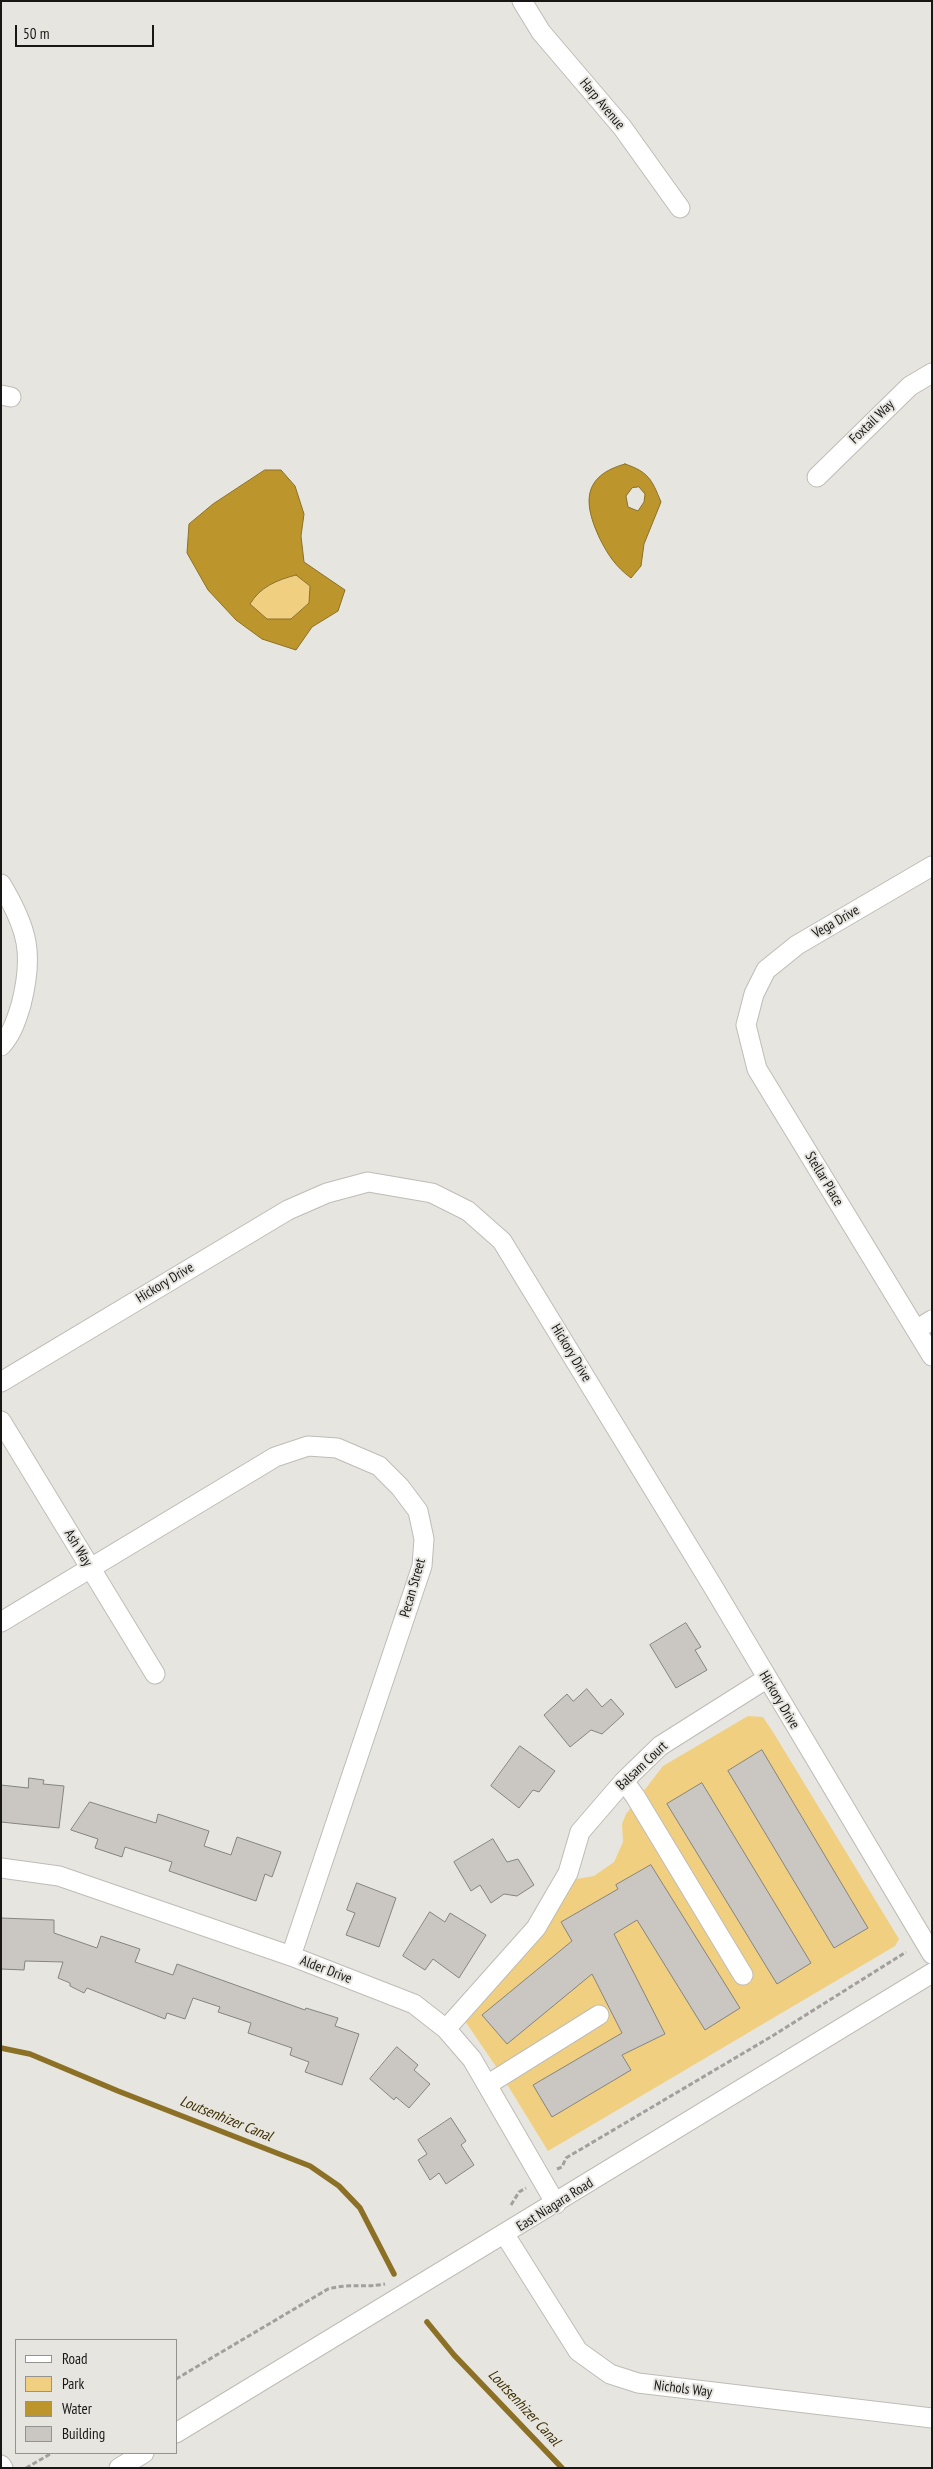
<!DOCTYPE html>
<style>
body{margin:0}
#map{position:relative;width:933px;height:2469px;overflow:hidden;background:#e7e5e0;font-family:"PT Sans Narrow",sans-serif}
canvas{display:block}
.frame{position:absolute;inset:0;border:2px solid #181716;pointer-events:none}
.legend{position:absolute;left:15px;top:2339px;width:162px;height:115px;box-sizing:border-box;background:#e7e5e0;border:1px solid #94938f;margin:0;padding:6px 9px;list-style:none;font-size:15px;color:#181716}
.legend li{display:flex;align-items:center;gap:10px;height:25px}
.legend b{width:25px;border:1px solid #94938f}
.scale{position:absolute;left:15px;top:25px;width:139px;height:22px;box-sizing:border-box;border:2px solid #181716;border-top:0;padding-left:6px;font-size:15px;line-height:18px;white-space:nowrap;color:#181716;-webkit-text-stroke:4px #e7e5e0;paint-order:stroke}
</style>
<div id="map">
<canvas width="933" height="2469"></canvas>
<div class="frame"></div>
<ul class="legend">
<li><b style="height:6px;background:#fff"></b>Road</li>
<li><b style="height:14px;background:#f0d080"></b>Park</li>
<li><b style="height:14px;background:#bc962d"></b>Water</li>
<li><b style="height:14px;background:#cac7c2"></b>Building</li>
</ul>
<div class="scale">50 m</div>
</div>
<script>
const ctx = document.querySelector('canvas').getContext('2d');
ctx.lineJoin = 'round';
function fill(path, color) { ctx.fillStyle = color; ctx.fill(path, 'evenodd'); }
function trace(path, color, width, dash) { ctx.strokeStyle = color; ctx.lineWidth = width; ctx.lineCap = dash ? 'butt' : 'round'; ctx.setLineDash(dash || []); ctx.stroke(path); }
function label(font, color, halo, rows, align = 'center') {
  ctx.font = font + ' "PT Sans Narrow",sans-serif'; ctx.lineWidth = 4; ctx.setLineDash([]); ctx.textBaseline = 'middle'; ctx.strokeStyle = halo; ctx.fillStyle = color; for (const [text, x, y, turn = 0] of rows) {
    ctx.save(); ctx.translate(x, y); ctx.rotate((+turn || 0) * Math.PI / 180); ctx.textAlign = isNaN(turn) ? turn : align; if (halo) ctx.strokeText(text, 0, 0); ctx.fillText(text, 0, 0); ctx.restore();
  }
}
const green = new Path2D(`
 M296 575 310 586 309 603 291 619H267L250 604C261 587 277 581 296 575Z
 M748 1716 763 1717 773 1732 899 1939 895 1946 548 2151 497 2068 465 2021 571 1880 594 1876 614 1862 623 1842 622 1824 626 1814 663 1766Z`);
const water = new Path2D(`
 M625 464C649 472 652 480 661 502L644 544 641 566 631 578C616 567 608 555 600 539 583 503 582 476 625 464ZM639 487 645 494 644 502 638 511 628 507 626 496 632 488Z
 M265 470H281L295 486 304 514 301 536 304 562 345 590 338 611 312 627 296 650 262 639 236 620 208 590 187 553 189 524 213 504ZM296 575 310 586 309 603 291 619H267L250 604C260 587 277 580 296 575Z`);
const stream = new Path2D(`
 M1 2048 30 2054 118 2091 310 2166 339 2186 360 2208 394 2274
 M427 2322 454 2355 562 2468`);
const building = new Path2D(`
 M686 1623 701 1647 695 1650 707 1670 676 1688 650 1645Z
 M587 1689 602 1707 611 1699 624 1714 602 1734 591 1730 570 1747 544 1715 567 1694 573 1701Z
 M520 1746 555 1771 539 1792 533 1790 519 1808 491 1786Z
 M762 1750 868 1928 834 1948 728 1771Z
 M29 1778 44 1780 43 1784 64 1786 59 1828 1 1822V1785L28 1788Z
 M702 1783 811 1963 777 1984 667 1804Z
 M90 1802 156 1823 158 1814 209 1831 204 1846 231 1855 237 1837 281 1852 272 1877 265 1874 256 1901 169 1871 172 1862 125 1847 122 1857 95 1848 98 1839 71 1830Z
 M493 1839 507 1862 518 1859 534 1885 517 1896 504 1894 491 1903 480 1885 471 1891 454 1862Z
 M651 1865 740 2008 705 2030 637 1920 614 1934 665 2034 622 2055 631 2070 552 2117 533 2085 622 2033 592 1974 507 2044 482 2015 572 1941 561 1922 618 1889 616 1885Z
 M357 1883 396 1898 379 1947 346 1935 355 1913 347 1910Z
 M430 1912 445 1922 450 1913 486 1935 459 1978 433 1959 425 1970 403 1956Z
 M1 1918 54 1920V1933L97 1948 101 1936 140 1949 135 1962 173 1975 177 1964 305 2010 306 2008 338 2018 335 2026 359 2034 342 2085 305 2072 309 2062 290 2055 292 2048 248 2033 251 2023 218 2012 220 2007 193 1998 185 2019 167 2013 165 2019 87 1988 84 1993 70 1986V1983L58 1978 63 1962 25 1961 24 1970 1 1969Z
 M397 2047 418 2065 414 2070 430 2084 409 2108 396 2097 394 2100 370 2079Z
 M451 2118 466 2141 461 2145 474 2165 446 2184 439 2173 430 2180 418 2160 427 2154 418 2140Z`);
const path = new Path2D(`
 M557 2169 562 2167 566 2158 774 2035 906 1952
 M511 2205 519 2192 526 2188
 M176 2379 328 2289C350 2283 363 2288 385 2284
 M26 2468 52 2453`);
const minor = new Path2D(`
 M522 1 541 32 622 127 680 208
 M1 395 11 397
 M817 477 910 386 932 373
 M932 866 797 945 766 970 754 994 746 1025 757 1069 932 1356
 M1 884C28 929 34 954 21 1005 16 1021 12 1034 1 1046
 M916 1330 932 1320
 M1 1382 288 1210 327 1193 368 1182 432 1193 468 1211 502 1241 712 1585 932 1954
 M1 1421 155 1674
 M1 1622 275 1457 308 1446 337 1448 379 1466 400 1487 418 1511 424 1539 422 1566 291 1956
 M624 1781 635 1796 743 1975
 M1 1868 59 1876 291 1956 414 2004 446 2029 472 2059 556 2204
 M446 2029 536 1928 568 1873 580 1832 624 1781 660 1746 766 1679
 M487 2085 599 2015
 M505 2235 578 2351 610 2374 638 2383 932 2418
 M176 2433 932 1973
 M1 2465 3 2468
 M119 2468 144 2453`);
const streetNames = [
 ["Harp Avenue",602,104,50],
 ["Foxtail Way",872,422,-44],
 ["Vega Drive",836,922,-30],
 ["Stellar Place",824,1179,59],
 ["Hickory Drive",165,1283,-31],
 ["Hickory Drive",571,1353,59],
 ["Ash Way",78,1548,59],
 ["Pecan Street",413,1588,-74],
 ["Hickory Drive",779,1700,59],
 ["Balsam Court",642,1766,-43],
 ["Alder Drive",326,1970,21],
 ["East Niagara Road",555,2205,-32],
 ["Nichols Way",683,2389,7]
];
const waterNames = [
 ["Loutsenhizer Canal",226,2119,22],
 ["Loutsenhizer Canal",524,2408,47]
];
fill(green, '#f0d080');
fill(water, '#bc962d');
trace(water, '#8b7026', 1);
trace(stream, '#8b7026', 5.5);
fill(building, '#cac7c2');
trace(building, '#86847f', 1);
trace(minor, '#bebcb6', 21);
trace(path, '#a1a09c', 3, [5, 2.5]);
trace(minor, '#fff', 19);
label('14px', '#181716', '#e7e5e0', streetNames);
label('italic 15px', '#3f2f02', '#e7e5e0', waterNames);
</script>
